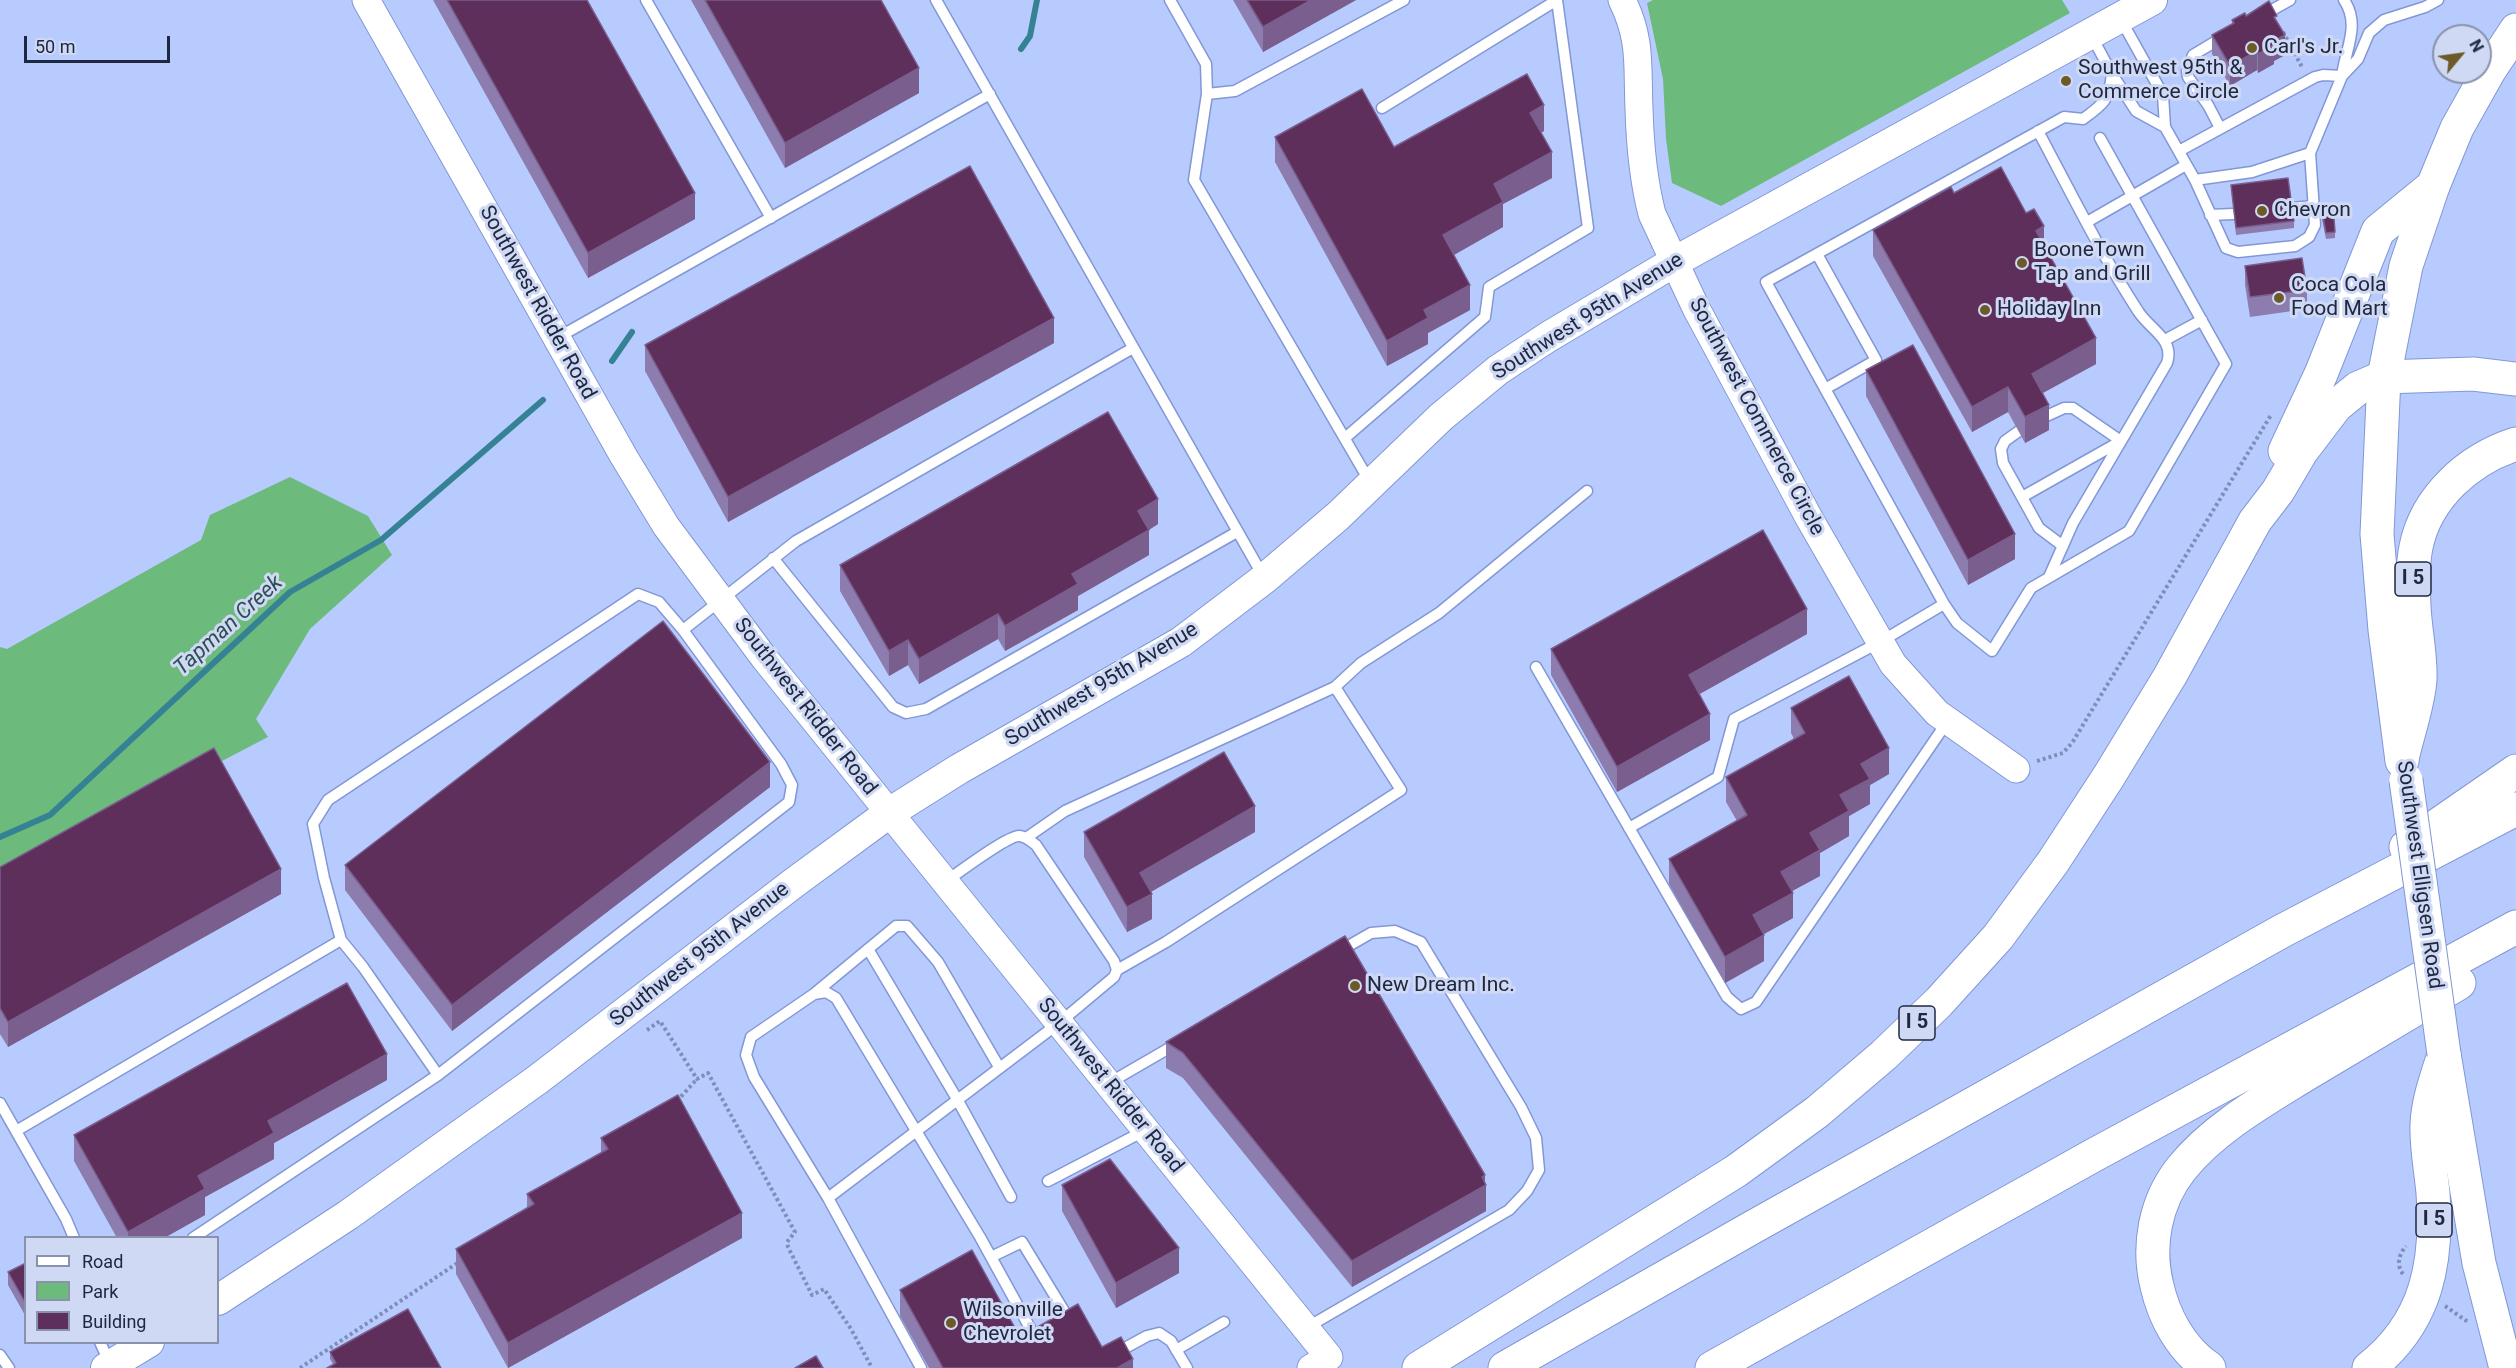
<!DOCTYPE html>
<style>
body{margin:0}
#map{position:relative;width:2516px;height:1368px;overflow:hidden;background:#b8cbff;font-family:Roboto,sans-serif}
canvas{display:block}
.legend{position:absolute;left:24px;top:1236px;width:195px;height:108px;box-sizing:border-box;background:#cfd9f3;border:2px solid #8992ac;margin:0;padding:8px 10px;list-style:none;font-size:18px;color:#202841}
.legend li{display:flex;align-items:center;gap:12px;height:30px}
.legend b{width:30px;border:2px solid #8992ac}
.north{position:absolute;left:2432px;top:24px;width:60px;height:60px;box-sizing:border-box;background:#cfd9f3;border:2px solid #8992ac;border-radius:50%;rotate:61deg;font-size:16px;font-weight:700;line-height:24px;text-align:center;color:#202841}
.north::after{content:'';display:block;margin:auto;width:21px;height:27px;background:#6c5a28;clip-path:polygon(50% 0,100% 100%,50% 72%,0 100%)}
.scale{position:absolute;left:24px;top:36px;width:146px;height:27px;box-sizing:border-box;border:3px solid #202841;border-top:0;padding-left:8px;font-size:18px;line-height:21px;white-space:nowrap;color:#202841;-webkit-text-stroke:4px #cfd9f3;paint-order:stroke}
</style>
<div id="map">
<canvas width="2516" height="1368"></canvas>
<ul class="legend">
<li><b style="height:8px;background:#fff"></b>Road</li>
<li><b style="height:16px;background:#6dba7d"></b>Park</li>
<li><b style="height:16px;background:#5f2f5c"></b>Building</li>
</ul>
<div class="north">N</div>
<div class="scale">50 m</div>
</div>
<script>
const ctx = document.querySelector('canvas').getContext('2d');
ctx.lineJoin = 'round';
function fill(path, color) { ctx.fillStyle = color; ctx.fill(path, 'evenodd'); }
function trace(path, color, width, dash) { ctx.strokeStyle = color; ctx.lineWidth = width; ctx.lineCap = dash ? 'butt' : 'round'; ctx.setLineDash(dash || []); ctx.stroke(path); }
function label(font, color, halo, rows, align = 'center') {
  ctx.font = font + ' Roboto,sans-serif'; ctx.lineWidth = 6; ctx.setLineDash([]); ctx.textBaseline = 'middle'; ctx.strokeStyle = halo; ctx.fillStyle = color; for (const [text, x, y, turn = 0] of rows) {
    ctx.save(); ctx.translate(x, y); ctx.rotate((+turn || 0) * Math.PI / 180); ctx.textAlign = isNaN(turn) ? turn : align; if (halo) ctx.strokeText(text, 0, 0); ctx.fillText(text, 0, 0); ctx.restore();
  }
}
const green = new Path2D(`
 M1653 0H2062L2070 13 1721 206 1672 183 1666 139 1663 79 1647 3Z
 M290 477 368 516 392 555 310 629 256 719 268 737 0 877V647L7 649 201 540 210 515Z`);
const stream = new Path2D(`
 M1021 49 1030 36 1037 0
 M612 361 632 332
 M0 837 50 815 290 592 381 540 543 400`);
const path = new Path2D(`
 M2283 32 2302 67
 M2037 761 2063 753 2072 743 2271 415
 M647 1030 660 1021 697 1079 708 1073 795 1232 787 1242 788 1247 812 1295 824 1289 851 1329 872 1368
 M677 1101 697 1079
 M2403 1274C2396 1265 2399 1254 2406 1246
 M2445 1306 2468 1322
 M300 1368 459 1262`);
const service = new Path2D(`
 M646 0 771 218
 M936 0 1263 576
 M1170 0 1206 64 1207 94 1194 180 1370 482
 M2261 16 2290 0
 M2120 18 2163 95 2165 127 2195 180 2252 172 2310 153 2342 76 2358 59 2369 33 2384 20 2425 7 2438 0
 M2091 35 2112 74 2136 111 2165 127
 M1207 94 1235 91 1404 0
 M1382 108 1557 0
 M2220 128 2208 105 2188 77 2187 71 2193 55 2223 37
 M2038 131C2070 191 2101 254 2138 311 2149 329 2175 339 2167 363L2073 523 2049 577
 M2100 138 2226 364 2129 531 2031 588 1992 651 1957 623 1944 604 1766 282 2064 117 2083 119C2104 104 2109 100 2112 74
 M2179 151 2315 77 2323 75 2342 76C2345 50 2361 25 2344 0
 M2195 180 2226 248 2238 252 2295 246 2309 237 2315 225 2310 153
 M2291 208 2314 206
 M2210 215 2233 214
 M2087 222 2186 165
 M1817 254 1876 360 1825 389
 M557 338 990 94
 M2165 340 2202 320
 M2019 431 2005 441 2001 449 2003 463 2039 528 2063 546
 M1345 438 1485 317 1489 287 1588 228 1557 0
 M2022 497 2121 441 2073 408H2064L2042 418
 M773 558 893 707 906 713 926 709 1237 532
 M1536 667 1727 997 1741 1009 1756 1002 1947 722
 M1335 687 1361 663 1439 613 1587 491
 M1629 828 1718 777 1734 719 1880 642 1944 604
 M1026 838 1065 811 1335 687 1401 790 1166 942 1117 970
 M868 949 957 1099 1011 1197
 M815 993 896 926H907L938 962 999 1067
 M438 1075 363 967 341 940 324 878 313 824 328 800 638 594 659 602 683 630
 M1109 1083 1178 1043
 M0 1103 66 1219 74 1238
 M16 1131 341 940
 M1048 1181 1146 1130
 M828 1198 754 1077 746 1055 751 1037 814 994 826 992 836 998 980 1237 1035 1337 1041 1333
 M193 1238 438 1075 789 802 792 785 781 764 683 630 796 541 1133 348
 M991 1257 1022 1242 1067 1316 1061 1320
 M1306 1328 1509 1210 1527 1191 1539 1170 1536 1138 1521 1107 1421 942 1395 931 1371 933 1338 952
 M100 1342 110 1364
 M1176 1350 1224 1322
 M1116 1353 1147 1336 1159 1333 1171 1341 1187 1368
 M0 1355 9 1368
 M921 1368 828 1198 1059 1023 1114 977 1117 970 1114 961 1036 845C1031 841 1025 836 1019 836 1007 836 958 873 945 882`);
const tertiary = new Path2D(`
 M366 0 624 457 666 526 765 659 1329 1357 1311 1368
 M1622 0C1642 40 1637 67 1639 109 1640 145 1643 179 1652 214L1696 308 1809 518 1893 664 1937 713 2016 769`);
const secondary = new Path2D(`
 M218 1300 348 1215 537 1080 795 882 889 813 959 769 1181 642 1264 579 1338 516 1441 417 1498 370 1548 337 1674 262 2152 0
 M106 1368 149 1342`);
const primary = new Path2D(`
 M2402 761 2385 630 2377 534 2384 377 2406 266 2433 186 2457 128 2489 71 2516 30
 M2444 1054 2479 1263 2506 1368`);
const motorway = new Path2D(`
 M2285 451 2321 374 2378 231 2433 186
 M2402 759C2407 736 2419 702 2420 679 2421 655 2415 630 2414 606 2413 587 2412 566 2416 547 2426 497 2469 459 2516 444
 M2406 847 2516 771
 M1419 1368 1736 1171 1817 1112 1884 1055 1939 1002 1998 937 2053 862 2109 776 2170 676 2255 521 2278 491 2301 452 2336 406 2358 388 2384 377 2473 374 2516 379
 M1505 1368 1753 1227 2282 931 2516 809
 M1712 1368 2094 1155 2516 927
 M2209 1368C2181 1349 2164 1317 2157 1286 2147 1246 2155 1202 2181 1169 2212 1130 2261 1102 2303 1076 2355 1045 2407 1014 2459 983
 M2369 1368C2427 1323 2438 1262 2433 1193 2431 1170 2426 1147 2427 1124 2428 1100 2437 1077 2444 1054`);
const primaryBridge = new Path2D(`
 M2406 780 2444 1054`);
const wall = new Path2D(`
 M433 0H587L695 219 588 278Z
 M691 0H881L919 93 785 168Z
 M1233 0H1356L1263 52Z
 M2246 16 2277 21 2285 55 2274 61V64L2258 73 2257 70 2230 86 2212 54V35L2232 24V20Z
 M1544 131 1541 133 1552 178 1503 204V227L1454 255 1470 310 1428 333V344L1387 366 1275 162V137L1394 147Z
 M2231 185 2294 221V228L2236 235Z
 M1954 193 2044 244 2096 364 2042 393 2049 430 2025 443 2008 412 1972 432 1873 256V230Z
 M2321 207 2335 232V238L2326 239 2321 214Z
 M2245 266 2307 290V309L2250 317 2245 285Z
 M1054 343 728 522 645 371V345Z
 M1866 370 2015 559 1968 585 1866 396Z
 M1158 524 1149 530V555L1078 596V610L1005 651 998 639 919 684 908 665 889 676 840 591V565Z
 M1807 634 1699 694 1710 740 1617 792 1551 675V649Z
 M1791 708 1889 774 1870 785V804L1849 816V836L1820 853V876L1792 891 1793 918 1764 934V961L1725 983 1669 884V859L1737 821 1726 802V777L1794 739 1791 733Z
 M770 787 452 1031 345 890V865Z
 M1084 832H1255L1151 892 1152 919 1127 932 1084 857Z
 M0 867 281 894 8 1047 0 1034Z
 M1166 1042 1485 1183 1486 1211 1352 1287 1183 1078 1166 1068Z
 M387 1080 274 1143V1159L205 1197V1215L164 1238H117L74 1161V1135Z
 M601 1138 742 1238 508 1368 456 1274V1249L527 1209V1194L601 1153Z
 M1062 1185 1179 1273 1116 1308 1062 1211Z
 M26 1263V1317L8 1285V1272Z
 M900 1290 1020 1337 1102 1347 1133 1368H929L900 1316Z
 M330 1352 441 1368 333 1364 330 1359Z`);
const shadedWall = new Path2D(`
 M1311 0H1356L1263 52V27Z
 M2285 35V55L2274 61V64L2258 73V54L2272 42Z
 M2257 51V70L2230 86V66Z
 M919 68V93L785 168V143Z
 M1544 105V131L1530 138V113Z
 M1552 152V178L1503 204V227L1443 261V235L1494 184Z
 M695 193V219L588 278V253Z
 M2044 226V252L2036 231Z
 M1470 285V310L1428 333V344L1387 366V341L1424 310Z
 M1054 318V343L728 522V497Z
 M2096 338V364L2032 399V374Z
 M2008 387V412L1972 432V407Z
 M2049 405V430L2025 443V417Z
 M1158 499V524L1142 534 1149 530V555L1078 596V610L1005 651V626L1072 574 1138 511Z
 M2015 534V559L1968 585V560Z
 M1807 609V634L1689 700V675Z
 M998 614V639L919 684V659Z
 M908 640V665L889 676V651Z
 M1710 714V740L1617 792V767Z
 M1889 748V774L1870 785V804L1849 816V836L1820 853V876L1781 897V872L1810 833 1840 795 1861 764Z
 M770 762V787L452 1031V1005Z
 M1255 806V832L1140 898V873Z
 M281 869V894L8 1047V1022Z
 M1793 893V918L1753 940V915Z
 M1152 894V919L1127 932V907Z
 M1764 935V961L1725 983V957Z
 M387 1054V1080L274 1143V1159L205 1197V1215L164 1238H128V1232L268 1121Z
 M1485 1175V1186L1486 1185V1211L1352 1287V1261Z
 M742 1213V1238L508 1368V1343Z
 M1179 1248V1273L1116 1308V1283Z
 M1133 1359V1368H1117Z`);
const building = new Path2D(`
 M447 0H587L695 193 588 253Z
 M705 0H881L919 68 785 143Z
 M1247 0H1311L1263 27Z
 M2269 1 2277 16 2274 17 2285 35 2272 42 2274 45 2258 54 2257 51 2230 66 2212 35 2234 23 2232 20 2245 13 2246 16Z
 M1527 74 1544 105 1530 113 1552 152 1494 184 1503 202 1443 235 1470 285 1424 310 1428 318 1387 341 1275 137 1362 89 1394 147Z
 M970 166 1054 318 728 497 645 345Z
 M2001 167 2026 213 2034 209 2044 226 2036 231 2096 338 2032 374 2049 405 2025 417 2008 387 1972 407 1873 230 1951 187 1954 193Z
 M2288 178 2294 221 2236 228 2231 185Z
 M2333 205 2335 232 2326 233 2321 207Z
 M2302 258 2307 290 2250 297 2245 266Z
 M1913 345 2015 534 1968 560 1866 370Z
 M1108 412 1158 499 1138 511 1149 530 1072 574 1078 584 1005 626 998 614 919 659 908 640 889 651 840 565Z
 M1763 530 1807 609 1689 675 1710 714 1617 767 1551 649Z
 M663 621 770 762 452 1005 345 865Z
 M1849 676 1889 748 1861 764 1870 779 1840 795 1849 811 1810 833 1820 850 1781 872 1793 893 1753 915 1764 935 1725 957 1669 859 1747 815 1726 777 1805 733 1791 708Z
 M214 748 281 869 8 1022 0 1008V867Z
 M1224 752 1255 806 1140 873 1152 894 1127 907 1084 832Z
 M1345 936 1485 1175 1482 1177 1486 1185 1352 1261 1183 1053 1166 1042Z
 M347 983 387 1054 268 1121 274 1133 198 1176 205 1189 128 1232 74 1135Z
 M678 1095 742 1213 508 1343 456 1249 534 1204 527 1194 608 1149 601 1138Z
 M1110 1159 1179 1248 1116 1283 1062 1185Z
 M972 1250 1020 1337 1078 1304 1102 1347 1121 1337 1133 1359 1117 1368H943L900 1290Z
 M26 1263V1304L8 1272Z
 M408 1309 441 1368H327L336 1363 330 1352Z
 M816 1356 823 1368H795Z`);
const markers = [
 [2252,48,6,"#6c5a28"],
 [2066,81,6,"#6c5a28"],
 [2262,211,6,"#6c5a28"],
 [2022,263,6,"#6c5a28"],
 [2279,298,6,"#6c5a28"],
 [1985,310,6,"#6c5a28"],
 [1355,986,6,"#6c5a28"],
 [951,1323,6,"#6c5a28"]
];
const shields = [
 [2413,579,36],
 [1917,1023,36],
 [2434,1220,36]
];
const shieldNames = [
 ["I 5",2413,579],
 ["I 5",1917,1023],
 ["I 5",2434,1220]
];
const poiNames = [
 ["Carl's Jr.",2264,48],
 ["Southwest 95th &",2078,69],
 ["Commerce Circle",2078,93],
 ["Chevron",2274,211],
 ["BooneTown",2034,251],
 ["Tap and Grill",2034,275],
 ["Coca Cola",2291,286],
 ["Food Mart",2291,310],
 ["Holiday Inn",1997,310],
 ["New Dream Inc.",1367,986],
 ["Wilsonville",963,1311],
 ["Chevrolet",963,1335]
];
const streetNames = [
 ["Southwest Ridder Road",537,303,61],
 ["Southwest 95th Avenue",1588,317,-32],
 ["Southwest Commerce Circle",1756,417,62],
 ["Southwest 95th Avenue",1102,685,-31],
 ["Southwest Ridder Road",805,707,52],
 ["Southwest Elligsen Road",2419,875,82],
 ["Southwest 95th Avenue",700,955,-38],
 ["Southwest Ridder Road",1110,1086,51]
];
const waterNames = [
 ["Tapman Creek",229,626,-42]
];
fill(green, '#6dba7d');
trace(stream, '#368295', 6);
trace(service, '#8297d5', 13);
trace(tertiary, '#8297d5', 29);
trace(secondary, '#8297d5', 32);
trace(primary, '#8297d5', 35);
trace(motorway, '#8297d5', 35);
trace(path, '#7f8eb8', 4, [3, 3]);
trace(service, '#fff', 10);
trace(tertiary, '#fff', 27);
trace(secondary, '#fff', 30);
trace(primary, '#fff', 33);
trace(motorway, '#fff', 33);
trace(primaryBridge, '#8297d5', 35, []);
trace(primaryBridge, '#fff', 33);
fill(wall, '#8c7dae');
fill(shadedWall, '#7a5e8d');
fill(building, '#5f2f5c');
trace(building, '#7a5e8d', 1.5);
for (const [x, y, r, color] of markers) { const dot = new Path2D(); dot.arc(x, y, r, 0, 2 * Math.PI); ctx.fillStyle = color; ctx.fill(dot); trace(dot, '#cfd9f3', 2); }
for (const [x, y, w] of shields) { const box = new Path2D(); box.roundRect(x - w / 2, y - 17, w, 34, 4.5); ctx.fillStyle = '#cfd9f3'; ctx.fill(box); trace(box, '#202841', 1.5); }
label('bold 20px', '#202841', null, shieldNames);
label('21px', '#202841', '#cfd9f3', poiNames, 'left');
label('21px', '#202841', '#cfd9f3', streetNames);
label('italic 22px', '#304f55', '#cfd9f3', waterNames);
</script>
